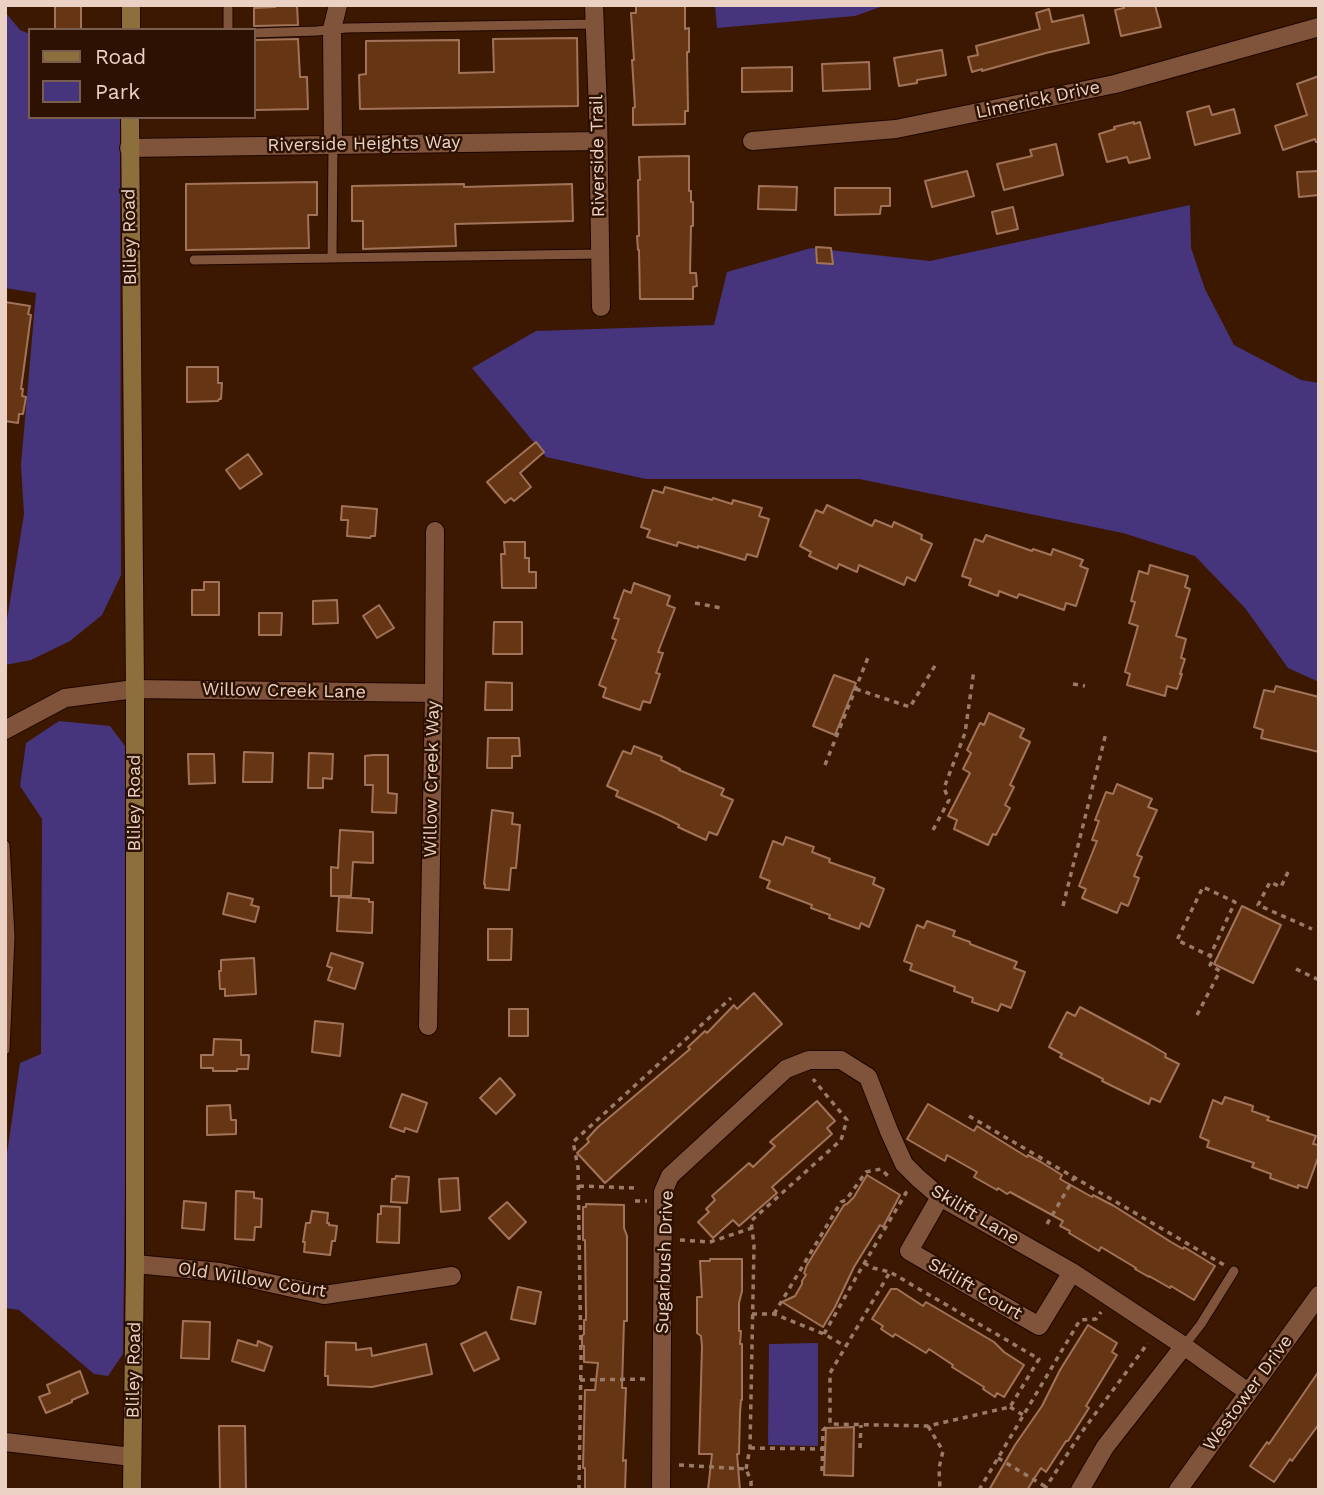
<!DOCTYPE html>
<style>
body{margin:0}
#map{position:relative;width:1324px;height:1495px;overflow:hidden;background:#3d1800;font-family:"Work Sans",sans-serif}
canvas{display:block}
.frame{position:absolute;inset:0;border:7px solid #ead1c3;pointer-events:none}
.legend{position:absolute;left:28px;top:28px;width:228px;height:91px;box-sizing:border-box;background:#2e1201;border:2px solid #795e4f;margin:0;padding:9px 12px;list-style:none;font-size:21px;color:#ead1c3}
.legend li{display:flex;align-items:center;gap:14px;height:35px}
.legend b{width:35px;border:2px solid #795e4f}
</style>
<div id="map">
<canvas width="1324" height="1495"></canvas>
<div class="frame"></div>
<ul class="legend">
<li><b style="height:9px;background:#8c6f3c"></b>Road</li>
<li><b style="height:19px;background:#46357d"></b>Park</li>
</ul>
</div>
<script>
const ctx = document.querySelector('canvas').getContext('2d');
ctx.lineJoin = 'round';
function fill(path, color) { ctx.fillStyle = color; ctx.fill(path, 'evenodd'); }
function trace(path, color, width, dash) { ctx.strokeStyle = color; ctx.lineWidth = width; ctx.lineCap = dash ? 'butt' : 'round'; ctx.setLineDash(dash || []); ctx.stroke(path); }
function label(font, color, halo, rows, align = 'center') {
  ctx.font = font + ' "Work Sans",sans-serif'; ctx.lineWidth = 5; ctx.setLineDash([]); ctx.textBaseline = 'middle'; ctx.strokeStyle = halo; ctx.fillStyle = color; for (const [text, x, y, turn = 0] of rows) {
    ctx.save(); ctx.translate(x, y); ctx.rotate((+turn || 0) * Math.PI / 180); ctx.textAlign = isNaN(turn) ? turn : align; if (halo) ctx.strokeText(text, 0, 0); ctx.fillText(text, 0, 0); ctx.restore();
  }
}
const green = new Path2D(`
 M715 5H886L855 16 717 28Z
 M5 12 20 30 30 34V117H120L121 575 102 615 70 641 31 660 5 665V632L24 514 21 465 36 293 5 288Z
 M1190 205 1191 248 1205 289 1234 345 1301 380 1319 383V682L1288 668 1245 608 1195 556 1123 533 859 479H646L546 457 472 368 536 331 714 325 727 272 811 248 930 261Z
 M59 721 110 726 125 746 130 773 123 1354 108 1376 94 1374 19 1310 5 1308V1155L7 1154 20 1063 41 1054 42 819 20 786 26 743Z
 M818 1343V1446L768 1445 769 1344Z`);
const building = new Path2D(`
 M55 5H81V29H55Z
 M275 5H297L298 25 254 26V8L275 7Z
 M636 5H685V29L689 28V52H687L688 111H685V124L633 125V108L635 107 632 60H634L631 13H636Z
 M1124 5H1155L1161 27 1121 36 1115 10 1124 8Z
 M1049 9 1052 22 1083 15 1089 43 1046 53 982 71V69L972 72 968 57 978 55 976 46 1040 29 1036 13Z
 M577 38 578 106 360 109 359 75 366 74V41L459 40V73L494 72 493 39Z
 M298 39 300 77H307L308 109 254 110V40Z
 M942 50 946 75 917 80V83L899 86 894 58Z
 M869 62 870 89 823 91 822 64Z
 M792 67V91L742 92V68Z
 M1319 76V142H1316L1315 139 1283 150 1275 126 1307 115 1297 84Z
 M1209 106 1212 115 1234 109 1240 133 1195 145 1187 112Z
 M1134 122V124L1140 122 1150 158 1129 163 1127 157 1107 162 1099 134 1115 129 1114 127Z
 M1056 144 1063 175 1004 190 997 164 1032 156 1030 150Z
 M689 156V191H691V202H693V226H691L690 273H696L697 286 693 287V299H640L639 250H638L637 236H639L638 180H640L639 157Z
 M967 171 974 196 932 207 925 181Z
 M1319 171V195L1299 197 1297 172Z
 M317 182V215H308L309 248 186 250V184Z
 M464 184V187L572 184 573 221 455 224 456 246 363 249V221H352V186Z
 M759 186 797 187 796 210 758 209Z
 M835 188H890V206H881L880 214 835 215Z
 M1013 207 1018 229 997 234 992 212Z
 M816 247 831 248 833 264 817 263Z
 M5 302 30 306 28 314 31 315 21 389H23L22 396 26 397 23 414H19L18 423 5 421Z
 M187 367H218V383H222L221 399H219L218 401 187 402Z
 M536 442 544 452 520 473 531 487 514 501 511 498 505 503 487 482Z
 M248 454 262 474 240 489 226 470Z
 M665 487 712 500 713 498 732 504 733 500 762 508 759 516 769 519 757 557 747 554 745 560 698 546V548L678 542 677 546 647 537 650 530 641 527 653 490 663 493Z
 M827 505 872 526 875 520 892 527 894 522 922 535 921 539 932 544 915 581 907 577 904 585 859 565 857 572 839 564 837 569 809 556 811 552 800 546 816 510 823 513Z
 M342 506 377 509 375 536H371L370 538 347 536 348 520H341Z
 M986 535 1032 551 1033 549 1051 555 1053 549 1083 560 1080 566 1088 569 1076 606 1066 603 1064 610 1019 594 1017 598 999 591 998 596 969 585 971 579 962 576 975 539 983 542Z
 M504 542H525V558H529V572H536V588H502L501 554H505Z
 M1150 565 1188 576 1185 587 1190 589 1176 636 1186 639 1181 658 1185 659 1180 674H1182L1177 689 1167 686 1165 696 1127 685 1130 674 1125 672 1138 626 1129 623 1135 602 1131 601 1139 571 1148 574Z
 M204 582H219V615H192V590H204Z
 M634 583 670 596 667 605 675 608 658 652 663 653 656 673 660 674 650 703 643 701 640 710 603 697 606 688 599 685 616 640 612 638 619 619 614 618 624 590 631 593Z
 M337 600 338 623 313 624V601Z
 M379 605 394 628 377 638 363 616Z
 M259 613H282L281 635H259Z
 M494 622H522V654H493Z
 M834 675 856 683 835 735 813 726Z
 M486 682 512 683V710H485Z
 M1276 686 1319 697V752L1261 738 1263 730 1254 727 1264 690 1274 692Z
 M989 713 1024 729 1020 737 1030 742 1010 785 1014 787 1005 805 1010 808 996 835 993 834 988 845 954 829 957 820 948 816 970 773 963 769 971 753 967 750 980 723 984 725Z
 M488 738H519L520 756H512V768H487Z
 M634 746 662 757 661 760 680 769 679 770 724 789 721 795 733 800 717 835 709 832 706 840 678 827 679 825 661 816 616 796 618 791 607 786 623 751 631 754Z
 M244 752 273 753 272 782H243Z
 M309 753 333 754 332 779 323 778V788H308Z
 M188 754H214L215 783 189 784Z
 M373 755H388V793L397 794 396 813 372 812 373 785H365V756Z
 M1117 784 1152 799 1148 807 1157 810 1137 855 1142 857 1134 876 1139 878 1128 906 1121 903 1117 913 1082 898 1086 889 1079 886 1097 841 1092 840 1099 821 1095 820 1106 792 1113 794Z
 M492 810 513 813 512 824 520 825 516 868H511L509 890 485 888V884H484Z
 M340 830 373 832V863L353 862 351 896H331V867L338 868Z
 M786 837 814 847 812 852 830 859 829 862 875 878 873 884 884 889 869 927 861 923 859 929 829 918 830 915 811 908 812 905 767 888 770 881 760 877 773 841 783 845Z
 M228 893 253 899 251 905 259 907 255 922 223 914Z
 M339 897 369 899V902H373L372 933 337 931Z
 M1242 906 1281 925 1253 983 1214 964Z
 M927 921 955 931 953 936 970 942V944L1017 962 1014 968 1025 972 1011 1008 1001 1004 998 1011 972 1002 973 998 954 991 955 987 910 970 912 964 904 961 917 925 924 928Z
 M488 929H512L511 960H488Z
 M331 953 363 963 355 989 328 980 332 968 327 966Z
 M254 958 256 994 225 996V989H220L219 971H221V960Z
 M754 993 782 1024 605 1183 577 1153 589 1142 587 1139 598 1127 690 1049 688 1047 705 1031 707 1033 734 1005 737 1009Z
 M1080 1007 1149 1044 1166 1054 1165 1057 1179 1064 1160 1102 1151 1098 1149 1104 1102 1081 1103 1079 1060 1057 1062 1054 1049 1047 1067 1012 1075 1016Z
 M509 1009H528V1036H509Z
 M315 1021 343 1024 340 1056 312 1052Z
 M214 1039 241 1040V1055H249L248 1069H237V1071H213V1068H201V1055H213Z
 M500 1078 515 1095 496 1114 480 1098Z
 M402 1094 427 1103 417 1132 405 1128 404 1132 390 1127Z
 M1225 1097 1253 1106 1252 1111 1269 1117 1267 1120 1316 1136 1313 1144 1319 1145V1155L1307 1188 1298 1185V1188L1270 1178 1271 1174 1252 1167 1254 1163 1207 1147 1209 1141 1200 1137 1213 1100 1222 1104Z
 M817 1101 835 1121 827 1128 832 1134 772 1187 777 1193 739 1226 733 1220 713 1238 698 1222 709 1212 706 1209 715 1200 712 1196 749 1163 753 1167 775 1146 770 1142Z
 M928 1104 974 1131 977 1126 1027 1157 1028 1155 1041 1162 1062 1175 1060 1179 1092 1197 1093 1195 1114 1206 1171 1242 1183 1249 1184 1247 1215 1266 1194 1300 1171 1286 1170 1288 1149 1276V1277L1135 1269 1136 1268 1101 1247 1099 1251 1069 1233 1070 1231 1060 1226 1063 1221 1010 1192 1007 1194 998 1188 997 1190 974 1177 977 1172 947 1155 945 1161 907 1139Z
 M230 1105 231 1120H236V1134L207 1135V1106Z
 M867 1175 900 1195 883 1227 880 1225 854 1267 835 1307 823 1327 782 1302 795 1296 802 1284V1281L806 1275 804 1273 807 1265 844 1205 847 1204 854 1197Z
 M396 1176 409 1177 407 1203 391 1202 392 1179H395Z
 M458 1178 460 1210 441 1212 439 1179Z
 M236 1191 254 1192V1198L262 1199 261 1227H255L254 1240 235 1239Z
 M184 1201 206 1203 204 1230 182 1228Z
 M507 1202 526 1222 509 1239 489 1218Z
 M586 1204 624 1205V1228L627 1236V1321H624L622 1388H626L623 1461 626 1460 625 1490H585V1468H583L585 1390H595L598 1363 584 1362V1346H582V1336L584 1334V1320H586V1313L585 1240H583V1207H586Z
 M381 1206 400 1207 399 1243 377 1242 378 1214H381Z
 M312 1211 328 1213 327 1223H329V1225L337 1226 335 1241H332L330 1255 304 1252 305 1242H303L306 1223H310Z
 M710 1259H742V1291L739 1303V1331H741L740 1344H742V1400H741L740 1413 739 1454H737L740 1490H708L712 1454H699L702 1346 701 1336 697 1333V1297H702L700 1261H710Z
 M518 1287 541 1292 535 1324 511 1319Z
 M891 1289H897L923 1306 926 1302 994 1342 1004 1352 1024 1365 1004 1397 997 1393 995 1397 983 1389 984 1387 952 1367 953 1365 929 1349 926 1353 895 1334 893 1337 881 1329 883 1326 872 1319Z
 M183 1321 210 1322 209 1359 181 1358Z
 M1088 1325 1117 1343 1112 1352 1117 1355 1086 1406 1089 1408 1068 1441H1066L1046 1472 1041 1468 1027 1490H989L1015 1445 1042 1406 1060 1370Z
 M486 1332 499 1359 474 1371 461 1344Z
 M238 1340 257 1346 258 1341 272 1347 264 1371 232 1361Z
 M326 1342 356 1343V1350L371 1348 372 1356 426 1344 432 1374 372 1387 328 1385V1376H325Z
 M80 1371 88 1393 72 1400V1402L46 1413 39 1397 50 1393 47 1385Z
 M1319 1371V1424L1292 1461 1290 1459 1274 1482 1250 1466 1267 1442 1269 1444Z
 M219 1426H245L246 1490H220Z
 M854 1427 853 1476 824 1475 826 1428Z`);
const path = new Path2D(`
 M695 603 721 608
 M1073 684 1085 686
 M856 689 910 707 936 664
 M825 765 869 655
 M933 830 949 800 944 788 965 733 974 670
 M1288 872 1281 887 1270 882 1258 905 1312 929
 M1063 906 1106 733
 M1296 969 1319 980
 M1197 1015 1220 971 1210 965 1213 960 1210 956 1177 940 1203 887 1235 902 1210 956
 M969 1116 1224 1265
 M579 1186 634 1188
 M635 1201H647
 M1047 1224 1074 1178
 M680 1240 710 1242 752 1228
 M864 1263 873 1268 890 1272 830 1373V1424L928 1426 1010 1407 1039 1359 890 1272
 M752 1314H774L824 1334 845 1346
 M774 1314 841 1202 846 1200 866 1172 881 1169 891 1179
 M824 1334 858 1274 906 1193 904 1191
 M580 1380 645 1379
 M1010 1407 1023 1415
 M928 1426 943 1451 939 1468 940 1490
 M750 1448 823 1449
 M860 1448 861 1425
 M998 1458 1046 1487
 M679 1465 746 1469 751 1481V1490
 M746 1469 750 1448 754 1245 751 1221 841 1140 847 1120 813 1079
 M822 1471 823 1430 830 1424
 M579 1490 581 1360 578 1167 573 1142 731 998
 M979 1490 1080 1320 1096 1319 1101 1312
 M1044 1490 1081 1433 1148 1343`);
const lane = new Path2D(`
 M228 30V5
 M254 33 317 31 346 28 595 24
 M332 258 333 144
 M194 260 600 254
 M5 845 10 937 5 1050
 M1184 1346 1201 1324 1234 1271`);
const street = new Path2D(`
 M594 5 598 110 601 307
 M752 141 896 129 1115 84 1319 27
 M333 144 332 29 338 5
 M129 148 598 141
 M5 730 65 698 135 689 434 693
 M428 1026 434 693 435 531
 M940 1197 909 1251 1039 1326 1072 1272
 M135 1264 220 1272 324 1295 452 1276
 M5 1442 132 1457
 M661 1490 663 1192 670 1176 786 1069 809 1060H841L868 1077 889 1131 904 1164 918 1178 940 1197 1072 1272 1184 1346 1248 1392
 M1080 1490 1105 1447 1184 1346
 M1178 1490 1319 1295`);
const secondary = new Path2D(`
 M131 30V5
 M130 117 135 689V1264L132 1490`);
const streetNames = [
 ["Limerick Drive",1038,100,-12],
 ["Riverside Heights Way",364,144,-1],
 ["Riverside Trail",598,156,-91],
 ["Bliley Road",130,237,-91],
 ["Willow Creek Lane",284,691,1],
 ["Willow Creek Way",432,779,-89],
 ["Bliley Road",135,803,-90],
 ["Skilift Lane",975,1215,31],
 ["Sugarbush Drive",665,1262,-88],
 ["Old Willow Court",252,1280,9],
 ["Skilift Court",975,1289,30],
 ["Bliley Road",134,1370,-89],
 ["Westower Drive",1248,1393,-54]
];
fill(green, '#46357d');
fill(building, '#663514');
trace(building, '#a17459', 2);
trace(lane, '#1f0500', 11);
trace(street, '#1f0500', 20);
trace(secondary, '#1f0500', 20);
trace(path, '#9a7b68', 3.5, [5, 5]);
trace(lane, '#7f543b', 9);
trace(street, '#7f543b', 18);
trace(secondary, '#8c6f3c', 18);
label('18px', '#ead1c3', '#2e1201', streetNames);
</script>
